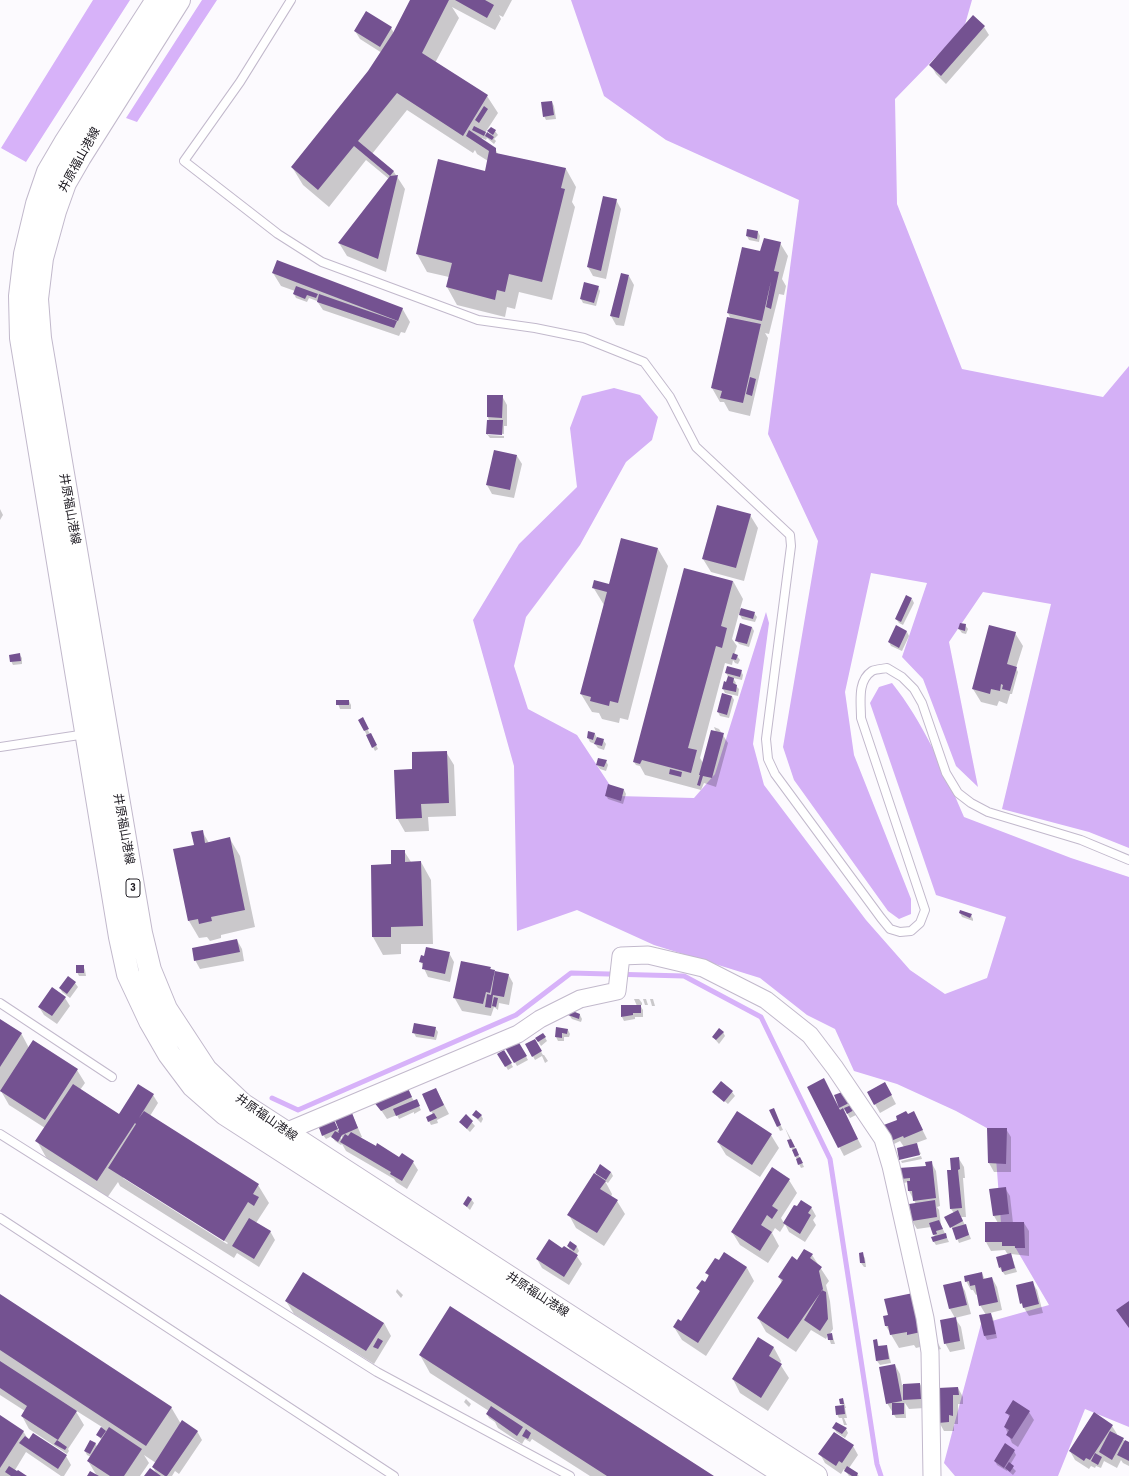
<!DOCTYPE html>
<meta charset="utf-8">
<style>
body{margin:0}
canvas{display:block;background:#fcfafe}
</style>
<canvas width="1129" height="1476"></canvas>
<script>
const ctx = document.querySelector('canvas').getContext('2d');
ctx.lineJoin = 'round';
function fill(path, color) { ctx.fillStyle = color; ctx.fill(path, 'evenodd'); }
function trace(path, color, width, dash) { ctx.strokeStyle = color; ctx.lineWidth = width; ctx.lineCap = dash ? 'butt' : 'round'; ctx.setLineDash(dash || []); ctx.stroke(path); }
function label(font, color, halo, rows, align = 'center') {
  ctx.font = font + ' "Roboto Condensed","Noto Sans JP",sans-serif'; ctx.lineWidth = 4; ctx.setLineDash([]); ctx.textBaseline = 'middle'; ctx.strokeStyle = halo; ctx.fillStyle = color; for (const [text, x, y, turn = 0] of rows) {
    ctx.save(); ctx.translate(x, y); ctx.rotate((+turn || 0) * Math.PI / 180); ctx.textAlign = isNaN(turn) ? turn : align; if (halo) ctx.strokeText(text, 0, 0); ctx.fillText(text, 0, 0); ctx.restore();
  }
}
const forest = new Path2D(`
 M571 0H972L964 28 895 99 897 204 962 369 1103 397 1129 366V848L1089 832 1002 809 1051 604 983 592 949 642 978 787 956 766 923 679 902 657 927 583 871 573 845 692 854 755 911 899V914L899 919 888 911 794 780 783 747 818 541 768 434 799 200 666 140 604 96Z
 M614 388 640 395 658 417 652 440 626 462 580 545 526 617 514 666 528 709 577 735 617 796 694 798 715 774 766 612 769 623 753 744 764 785 866 920 910 970 945 994 987 978 1006 917 936 895 870 703 879 687 892 683C923 722 945 772 964 817L1071 858 1129 877V1427L1085 1409 1058 1476H955L944 1463 981 1324 1049 1305 1001 1223 994 1132 956 1111 897 1084 854 1071 835 1029 807 1015 760 978 654 945 577 910 517 931 514 766 473 620 519 544 577 487 570 428 582 396Z`);
const water = new Path2D(`
 M93 0H130L26 162 1 148Z
 M202 0H217L137 122 126 118Z`);
const shadow = new Path2D(`
 M411 0H512L503 17 499 15 501 19 495 30 452 7 459 18 435 63 487 96 498 113 485 133 487 135 491 136 488 131H495L498 135 494 139 496 141 494 144 487 138 486 140 482 138 481 140 495 149 498 154 566 169 576 187 572 202 575 207 552 300 519 292 515 309 507 307 505 317 457 305 447 287 449 277 427 272 417 254 486 172 488 161 477 154 475 150 473 153 407 110 372 154 394 172 405 189 386 272 347 256 339 243 389 179 366 160 329 207 303 185 292 167 369 72 382 53 360 39 355 31 391 28 394 33Z
 M984 27 989 35 946 84 936 74 931 65Z
 M552 102 554 106 556 119 546 120 544 116Z
 M616 200 621 209 606 279 593 276 588 267Z
 M758 232 760 236 759 242 749 240 747 236Z
 M780 243 788 256 782 279 786 286 784 295 779 294 769 334 765 333 768 338 750 416 729 411 724 402H720L712 388 731 319 728 313 761 253Z
 M273 273 402 308 410 322 405 333 401 332 399 336 323 310 317 301 309 298 307 302 296 298 294 294 295 291 281 286Z
 M629 276 634 285 624 326 616 325 611 316Z
 M598 287 600 291 596 306 583 303 581 299Z
 M488 396H502L507 405V426H504V434L488 433V435L504 436V438H490L487 434 489 421 488 417Z
 M517 456 522 464 514 498 492 494 487 485Z
 M0 509 3 515 0 520Z
 M750 515 758 528 744 581 711 572 703 559Z
 M658 549 668 566 628 720 620 718 619 723 602 719 599 713 592 712 581 694 604 605 593 587 610 585Z
 M733 581 743 599 740 609 754 613 757 617 755 622 742 619 739 613 732 639 737 646 734 655 737 656 740 660 738 664 735 663 733 660 732 665 725 663 700 758 703 763 716 732 714 727 719 729 728 743 716 787 704 783 701 790 645 775 640 766 636 765 634 762Z
 M912 599 914 603 903 625 899 623 896 619Z
 M965 625 968 629 966 634 962 633 959 629Z
 M752 627 754 631 749 647 739 644 736 640Z
 M897 627 907 632 909 636 902 651 891 646 889 642Z
 M1015 633 1023 646 1016 668 1018 672 1012 694H1010L1007 704 999 701 997 706 981 702 973 689Z
 M19 654 22 658V664L13 665 11 661Z
 M741 671 743 675 742 680 733 678 736 683 735 685 739 689 738 696 725 693 723 689 727 683 729 678 726 673Z
 M732 696 734 700 729 718 720 716 718 712Z
 M337 701H349L351 705V709H340Z
 M362 719 378 749 375 751 359 720Z
 M589 732 595 734 597 738 603 740 606 744 604 750 598 748 595 744 590 742 588 738Z
 M446 752 454 765 456 816 428 817 429 831 405 832 397 818 413 770Z
 M606 761 608 765 606 771 600 769 597 765Z
 M624 790 626 794 623 804 608 799 606 795Z
 M202 831 209 843 230 839 240 856 255 927 221 935V938L210 941 207 937 199 938 189 921 195 846Z
 M404 851 411 862H421L431 880 433 944H401V954L383 955 373 937 392 865Z
 M960 913 971 915 973 919V921L962 917Z
 M237 940 242 949 244 961 200 969 195 960Z
 M449 953 454 962 450 982 428 977 421 962Z
 M83 966 85 970 86 976H79L77 972Z
 M490 968 495 972 508 974 513 983 509 1005 499 1003 498 1010 494 1007 491 1016 462 1011 454 997Z
 M68 978 75 983 78 987 70 998 62 992 60 988Z
 M65 998 70 1006 57 1024 44 1015 39 1007Z
 M634 999H639L642 1003V1005H640L643 1010V1017H635V1019L624 1021 622 1017 637 1006Z
 M643 999H646L648 1005H645Z
 M650 999H653L655 1006H652Z
 M569 1015H580L582 1019 581 1022 572 1019Z
 M0 1020 21 1033 29 1048 77 1070 85 1083 80 1090 120 1115 153 1095 158 1103 150 1116 258 1185 269 1203 256 1223 270 1231 275 1240 259 1267 237 1253 234 1258 120 1186 118 1182 107 1198 47 1159 37 1141 45 1128 9 1105 1 1091 0 1092ZM123 1176 228 1243 227 1244 123 1178Z
 M435 1028 438 1032 436 1040 416 1037 414 1033Z
 M568 1030 570 1034 569 1037H564V1041H558L556 1037Z
 M723 1032 725 1036 719 1044 713 1037Z
 M543 1034 547 1041 541 1046 536 1038Z
 M534 1040 543 1055H544L548 1061 545 1063 542 1056 535 1060 527 1045Z
 M518 1042 528 1060 517 1066 507 1048Z
 M504 1051 513 1067 508 1070 499 1054Z
 M721 1083 732 1092 735 1096 728 1104 715 1093V1095L713 1092Z
 M885 1083 896 1104 880 1113 868 1092Z
 M808 1087 839 1109 840 1108 835 1096H847L858 1114 850 1118 845 1110 843 1111 862 1147 844 1156Z
 M436 1089 449 1114 437 1120 438 1123 431 1125 427 1117 433 1115 423 1095Z
 M411 1096 414 1101 418 1104 421 1110 414 1114V1112L399 1119 397 1115 387 1119 375 1101Z
 M770 1111 775 1113 783 1130 780 1131Z
 M352 1114 362 1137 360 1138 400 1158 413 1162 418 1170 407 1189 396 1182 394 1179 346 1151 342 1144 341 1145 335 1141 332 1136 326 1139 323 1135 335 1123 339 1132ZM340 1133 343 1140 337 1134Z
 M473 1115H481L483 1119 481 1123Z
 M908 1115 918 1121 927 1139 916 1143 921 1154 900 1159 904 1147 900 1141 894 1144 885 1131 892 1123Z
 M466 1116 475 1126 470 1132 460 1122Z
 M785 1128 790 1137 804 1167 801 1168 799 1164 788 1141 790 1140Z
 M1006 1129 1011 1137V1172H994L989 1163Z
 M771 1135 779 1148 760 1177 726 1155 718 1142Z
 M921 1156 922 1159 902 1163 901 1161Z
 M959 1159 964 1167 965 1178H963L966 1217H961L967 1229 971 1239 959 1243 954 1231 945 1218 954 1213 951 1209 948 1171H952Z
 M931 1162 936 1171 940 1206 937 1207 939 1210 941 1225 949 1242 936 1245 934 1242 935 1237 931 1227 917 1229 912 1221 916 1204 909 1191 908 1182 904 1183 902 1179 927 1167Z
 M611 1172 613 1176 608 1183 605 1181 612 1194 611 1197 617 1201 625 1214 604 1246 576 1228 569 1215 598 1177 596 1173Z
 M789 1180 797 1193 781 1218 784 1223 811 1207 816 1216 813 1220 816 1225 805 1242 789 1232 785 1224 780 1232 775 1228 772 1233 779 1246 768 1263 740 1245 732 1232Z
 M1005 1188 1010 1196 1013 1223H1024L1029 1231V1256L1011 1254 1017 1272 1005 1275 999 1267 1008 1255 1005 1250 991 1251 986 1242 998 1223 994 1216 991 1189Z
 M471 1199 474 1203 470 1210 464 1204Z
 M568 1246 577 1247 579 1251 576 1255 582 1264 569 1285 542 1268 537 1259 562 1249 571 1252Z
 M804 1250 812 1255 829 1281 826 1285 830 1301 833 1329 829 1335 832 1334 835 1344H831L828 1335 826 1339 811 1330 796 1352 766 1332 758 1318 782 1283 779 1277 797 1261Z
 M724 1253 747 1268 754 1281 706 1356 682 1340 674 1327 681 1322 700 1293 698 1288 705 1283 709 1277 707 1273 719 1261Z
 M860 1254H862L865 1258 866 1267H864L861 1263Z
 M982 1273 985 1280 992 1278 997 1287 1002 1310 990 1313 993 1318 997 1338 987 1340 985 1336 981 1316 986 1315 980 1305 978 1294 976 1295 973 1290H971L966 1281Z
 M960 1282 965 1291 971 1314 955 1318 961 1327 965 1349 950 1352 945 1343 955 1318 950 1309 944 1286Z
 M1032 1282 1037 1290 1043 1313 1029 1316 1021 1303Z
 M397 1289 403 1295 401 1298 396 1292Z
 M912 1294 928 1345 916 1348 914 1345 899 1348 886 1326 889 1316Z
 M0 1295 171 1407 181 1424 197 1431 202 1440 179 1474 175 1471 172 1476H146L157 1475 153 1467 156 1463 144 1455 149 1463 140 1476H88H97L88 1461 91 1457 87 1455 85 1451 90 1441 96 1444 97 1447 102 1440 97 1435 102 1427 75 1410 84 1425 68 1449 69 1451 67 1454 29 1429 22 1416 25 1411 0 1395Z
 M286 1301 384 1323 391 1336 374 1364 294 1314Z
 M759 1339 774 1348 781 1361 780 1364 789 1378 768 1411 740 1393 733 1379Z
 M874 1340H877L879 1347 886 1346 888 1350 891 1363 880 1365 877 1361Z
 M938 1343 941 1349 938 1350 936 1344Z
 M420 1355 712 1476H590L532 1439 530 1442 525 1439 522 1444 498 1428 495 1422 489 1418 487 1414 489 1411 430 1373Z
 M895 1365 900 1374 902 1385 920 1384 925 1393V1408L909 1409 905 1403 906 1418H896L887 1403Z
 M958 1388 963 1397V1404H958V1424H954V1431H944L939 1422V1389Z
 M466 1399 471 1404 469 1407 464 1402Z
 M843 1399 846 1408H845L847 1418H844L847 1425H844L842 1418H839L837 1414 842 1406 840 1400Z
 M1029 1412 1034 1420 1018 1447 1012 1443 1005 1427 1010 1418 1007 1413Z
 M0 1416 23 1431 28 1439 66 1456 71 1465 64 1476H61L26 1452 15 1470 25 1476H0Z
 M1112 1426 1117 1434 1116 1436 1123 1439 1125 1442 1129 1443V1466L1123 1463 1121 1460 1117 1468 1104 1461 1101 1468 1096 1466 1095 1468 1091 1466 1089 1469 1075 1460 1070 1451Z
 M834 1428 846 1429 848 1433 845 1438 836 1432Z
 M853 1446 858 1455 849 1468 859 1476H849L844 1469 841 1474 825 1463 820 1454Z
 M1014 1451 1016 1455 1010 1465 1016 1471 1013 1475 1007 1470V1471L997 1465 995 1461Z`);
const stream = new Path2D(`
 M272 1098 298 1110 516 1015 571 973 684 976 761 1017 830 1159 877 1464 881 1476`);
const building = new Path2D(`
 M410 0H449L422 53 488 95 463 136 397 93 358 141 394 171 390 176 354 146 318 190 291 167 368 71 393 33Z
 M455 0H485L494 5 487 18Z
 M366 11 392 27 380 47 354 31Z
 M973 15 985 26 941 76 929 65Z
 M552 101 554 115 543 117 541 102Z
 M484 106 488 109 479 123 475 120Z
 M474 126 486 132 484 136 472 130Z
 M491 127 496 130 493 135 487 131Z
 M469 130 496 148V153L566 168 561 188 565 189 542 282 509 274 505 292 497 290 495 300 446 287 452 263 416 254 438 159 485 171 489 151 466 136Z
 M487 132 494 137 492 140 485 136Z
 M398 175 378 259 338 243 390 176Z
 M603 196 617 199 601 271 587 267Z
 M747 229 758 231 757 239 746 236Z
 M764 238 781 242 774 271 779 272 771 309 766 307 771 281 762 321 727 313 742 247 760 251Z
 M277 260 403 308 398 321 272 273Z
 M621 273 629 275 619 318 610 316Z
 M584 282 599 286 594 303 580 299Z
 M296 286 318 294 316 298 307 295 305 299 293 294Z
 M319 294 397 321 394 328 317 302Z
 M727 317 761 324 743 403 720 398 722 391 711 388Z
 M750 377 756 379 752 396 746 394Z
 M487 395H503L502 418 487 417Z
 M487 420H503L502 435 486 434Z
 M494 450 517 455 510 490 486 485Z
 M717 505 751 514 736 568 702 559Z
 M621 538 658 548 618 703 610 701 609 706 590 701 591 697 580 694 607 592 592 588 594 580 609 584Z
 M684 568 733 581 721 626 727 628 722 648 716 646 688 748 697 750 691 773 642 760 640 764 633 762Z
 M906 595 912 598 901 622 895 619Z
 M741 608 755 612 753 619 739 615Z
 M740 623 752 627 747 644 735 641Z
 M960 623 966 624 965 631 958 629Z
 M896 625 907 631 899 648 888 642Z
 M989 625 1016 632 1007 664 1017 667 1010 691 1002 689 1003 685 1001 684 1000 691 991 689 990 694 972 689Z
 M20 653 21 661 10 662 9 655Z
 M733 653 738 655 736 660 731 659Z
 M727 666 742 670 740 677 725 673Z
 M728 676 734 678 733 683 737 685 736 692 722 689 724 681 726 682Z
 M722 693 732 696 727 715 717 712Z
 M336 700H349V705H336Z
 M363 717 369 729 364 731 358 720Z
 M711 730 724 733 712 778 703 776 700 786 697 785 700 775H699Z
 M588 731 595 733 593 740 587 738Z
 M371 733 377 745 372 748 366 735Z
 M597 737 604 739 602 746 594 744Z
 M447 751 449 803 421 804 422 818 396 819 394 770 412 769V752Z
 M598 758 607 760 604 767 596 765Z
 M670 769 682 772 681 777 669 774Z
 M608 784 624 789 621 801 605 796Z
 M203 830 205 843 230 837 245 910 211 917 212 921 199 924 198 919 188 921 173 849 194 845 191 832Z
 M391 850H405V862L421 861 423 926 391 927V937H372L371 865 391 864Z
 M960 910 972 914 970 918 959 913Z
 M237 939 240 952 194 961 192 948Z
 M426 947 450 952 445 974 422 969 423 963 419 962 421 955 424 956Z
 M461 961 491 967 490 969 495 970 490 993 486 992 483 1004 453 998Z
 M76 965H84V973H76Z
 M495 971 509 974 504 997 493 995 491 1008 485 1007 487 994 491 995Z
 M68 976 76 982 67 994 59 988Z
 M52 987 66 997 52 1016 38 1007Z
 M494 997 498 998 496 1007 492 1006Z
 M621 1005H641V1013H633V1015L621 1017Z
 M570 1010 580 1014 579 1019 568 1015Z
 M0 1019 22 1033 0 1067Z
 M414 1023 436 1027 434 1037 412 1033Z
 M556 1027 568 1029 567 1034 562 1033V1038L555 1037Z
 M719 1028 724 1032 716 1040 712 1037Z
 M543 1033 546 1037 538 1042 535 1038Z
 M535 1039 542 1051 532 1057 525 1044Z
 M33 1040 78 1069 45 1120 0 1091Z
 M518 1041 527 1056 514 1063 505 1048Z
 M504 1050 512 1063 505 1067 497 1054Z
 M824 1078 840 1110 843 1108 858 1139 838 1148 807 1087Z
 M721 1081 733 1091 724 1102 712 1092Z
 M885 1082 892 1095 874 1105 867 1092Z
 M73 1084 119 1114 138 1084 154 1094 139 1118 144 1111 259 1184 253 1194 259 1197 254 1206 248 1202 224 1241 108 1168 136 1124 135 1123 97 1181 35 1141Z
 M407 1086 412 1097 381 1111 373 1101Z
 M436 1088 444 1105 430 1112 422 1094Z
 M845 1091 849 1103 839 1108 834 1095Z
 M417 1099 420 1106 396 1116 393 1109Z
 M854 1104 856 1109 847 1114 844 1108Z
 M774 1108 781 1125 777 1127 769 1110Z
 M476 1110 482 1115 478 1119 472 1115Z
 M737 1111 772 1134 752 1165 717 1142Z
 M906 1111 908 1114 914 1111 923 1130 904 1138 903 1136 891 1141 881 1126 897 1120 896 1116Z
 M349 1112 352 1113 358 1128 342 1135 338 1142 331 1137 335 1131 339 1133 338 1131 339 1130 334 1118Z
 M434 1113 437 1118 428 1122 426 1117Z
 M466 1114 473 1121 467 1129 459 1122Z
 M333 1118 338 1129 322 1136 318 1125Z
 M987 1128H1007L1006 1164 988 1163Z
 M351 1132 376 1146 377 1143 399 1157 402 1153 414 1161 402 1181 390 1174 391 1172 340 1142 345 1134 348 1136Z
 M791 1139 795 1147 790 1148 787 1140Z
 M917 1143 920 1155 899 1160 897 1148Z
 M796 1148 799 1155 795 1157 792 1150Z
 M800 1157 803 1163 798 1165 796 1159Z
 M959 1157 960 1169 958 1170 962 1208 950 1209 947 1170H951L950 1158Z
 M932 1161 936 1198 913 1201 912 1191H908L907 1181H910V1178L901 1179 899 1168 926 1166 925 1162Z
 M600 1164 611 1172 606 1180 595 1173Z
 M772 1167 790 1179 772 1206 778 1210 772 1219 767 1215 761 1225 772 1232 760 1251 731 1232Z
 M594 1173 606 1181 600 1189 618 1200 597 1233 567 1215Z
 M1006 1187 1009 1214 993 1216 989 1189Z
 M468 1196 472 1199 467 1207 463 1204Z
 M801 1200 812 1207 808 1213 811 1215 800 1234 783 1223 794 1205 797 1206Z
 M935 1200 937 1217 912 1221 909 1204Z
 M958 1210 963 1221 950 1228 944 1217Z
 M249 1218 271 1231 254 1259 232 1246Z
 M939 1220 943 1229 936 1231 937 1234 933 1235 929 1223Z
 M985 1222H1024L1025 1248H1015V1246H1002V1242H985Z
 M966 1224 969 1235 956 1240 952 1228Z
 M946 1233 947 1238 933 1242 931 1237Z
 M549 1239 562 1248 564 1246 578 1255 564 1277 536 1259Z
 M570 1241 577 1246 574 1251 567 1246Z
 M804 1249 813 1254 810 1258 822 1267 819 1271 823 1289 788 1339 757 1318 783 1280 778 1277 792 1256 797 1260Z
 M724 1252 747 1267 698 1343 673 1327 678 1319 681 1321 700 1291 696 1288 702 1280 705 1282 709 1275 705 1273 715 1258 719 1260Z
 M863 1252 865 1263H860L859 1253Z
 M1011 1253 1015 1268 1002 1272 1001 1267 999 1268 996 1257Z
 M303 1272 384 1323 366 1351 285 1301Z
 M982 1272 983 1279 992 1277 998 1302 979 1306 975 1285 970 1286 969 1281 965 1282 964 1276Z
 M961 1281 967 1305 949 1309 943 1285Z
 M1033 1281 1039 1304 1023 1308 1022 1303 1020 1304 1016 1285Z
 M822 1290 826 1292 828 1319 820 1331 804 1320Z
 M913 1293 921 1332 907 1335V1332L890 1335 888 1326H885L883 1316 888 1315 884 1299Z
 M0 1294 172 1407 146 1446 0 1350Z
 M1129 1301V1328L1116 1310Z
 M450 1306 714 1476H607L419 1355Z
 M991 1313 996 1334 984 1336 979 1315Z
 M956 1317 960 1341 944 1344 940 1320Z
 M832 1333 833 1340H828L827 1334Z
 M758 1337 774 1347 769 1356 782 1364 761 1398 732 1379Z
 M378 1338 383 1341 378 1349 373 1347Z
 M877 1339 878 1346 887 1345 889 1359 876 1361 873 1340Z
 M0 1361 77 1411 58 1440 21 1416 27 1406 0 1388Z
 M895 1364 902 1401 886 1404 879 1367Z
 M920 1383 921 1399 903 1400V1384Z
 M958 1387 959 1395H953V1416L949 1415V1422L938 1423V1388Z
 M843 1398 844 1404H840L839 1399Z
 M1013 1400 1030 1411 1012 1439 1006 1435 1009 1430 1004 1427 1010 1415 1005 1413Z
 M892 1403H904V1414L892 1415Z
 M844 1405 845 1414 836 1415 835 1406Z
 M491 1406 523 1427 517 1436 486 1414Z
 M1094 1412 1113 1425 1090 1460 1086 1458 1084 1461 1069 1451Z
 M0 1415 24 1431 0 1468Z
 M182 1420 198 1431 167 1476H165L152 1467Z
 M836 1422 847 1428 842 1434 832 1428Z
 M101 1427 106 1431 101 1438 96 1435Z
 M109 1427 142 1449 124 1476H110L87 1461Z
 M526 1429 531 1433 528 1439 522 1436Z
 M1110 1431 1124 1438 1112 1460 1099 1452Z
 M834 1432 854 1445 842 1463 839 1461 836 1466 818 1454Z
 M33 1433 67 1455 58 1469 19 1443 25 1436 29 1439Z
 M57 1440 67 1447 65 1450 54 1444Z
 M90 1440 96 1443 90 1454 84 1451Z
 M1125 1440 1129 1442V1461L1117 1455Z
 M1005 1443 1015 1450 1004 1468 994 1461Z
 M1095 1453 1102 1457 1098 1465 1091 1461Z
 M1009 1462 1014 1466 1010 1472 1005 1468Z
 M9 1466 17 1471 18 1470 27 1476H11L5 1472Z
 M847 1466 858 1473 857 1476H852L844 1471Z
 M150 1468 161 1476H144Z
 M90 1471 99 1476H87Z`);
const lane = new Path2D(`
 M291 0 240 82 184 161 278 234 322 262 478 320 535 328 584 338 644 362 670 397 696 447 790 535 791 546 766 739 768 759 775 774 881 918 890 929 900 932 911 931 920 923 925 910 861 718C861 702 857 681 872 671 876 669 883 669 887 668L902 677 914 689 922 703 946 773 958 793 971 803 988 812 1081 840 1129 860
 M0 747 86 734
 M0 1003 112 1077
 M0 1134 377 1372 570 1476
 M0 1218 394 1476`);
const street = new Path2D(`
 M285 1132 518 1034 540 1019 580 999 617 991 621 956 648 955 703 968 766 1000 810 1035 835 1068 883 1139 891 1166 925 1318 930 1352 932 1476`);
const primary = new Path2D(`
 M157 0 65 143 48 172 37 204 25 254 20 296 21 338 120 937 128 974 150 1021 169 1054 193 1086 225 1114 787 1476
 M179 0 80 157 65 183 55 211 42 258 37 299 40 338 141 933 150 970 166 1009 206 1070 242 1104 816 1476`);
const shields = [
 [133,888,14]
];
const shieldNames = [
 ["3",133,888]
];
const streetNames = [
 ["井原福山港線",80,160,-61],
 ["井原福山港線",69,509,80],
 ["井原福山港線",123,829,80],
 ["井原福山港線",266,1118,35],
 ["井原福山港線",537,1295,33]
];
fill(forest, '#d4b0f6');
fill(water, '#d7b2f9');
fill(shadow, '#0003');
trace(stream, '#d7b2f9', 5);
fill(building, '#745291');
trace(lane, '#c2b9cc', 10);
trace(street, '#c2b9cc', 19);
trace(primary, '#c2b9cc', 24);
trace(lane, '#fff', 8);
trace(street, '#fff', 17);
trace(primary, '#fff', 22);
for (const [x, y, w] of shields) { const box = new Path2D(); box.roundRect(x - w / 2, y - 9, w, 18, 3); ctx.fillStyle = '#fff'; ctx.fill(box); trace(box, '#232027', 1); }
label('bold 11px', '#232027', null, shieldNames);
label('12px', '#232027', '#fff', streetNames);
</script>
